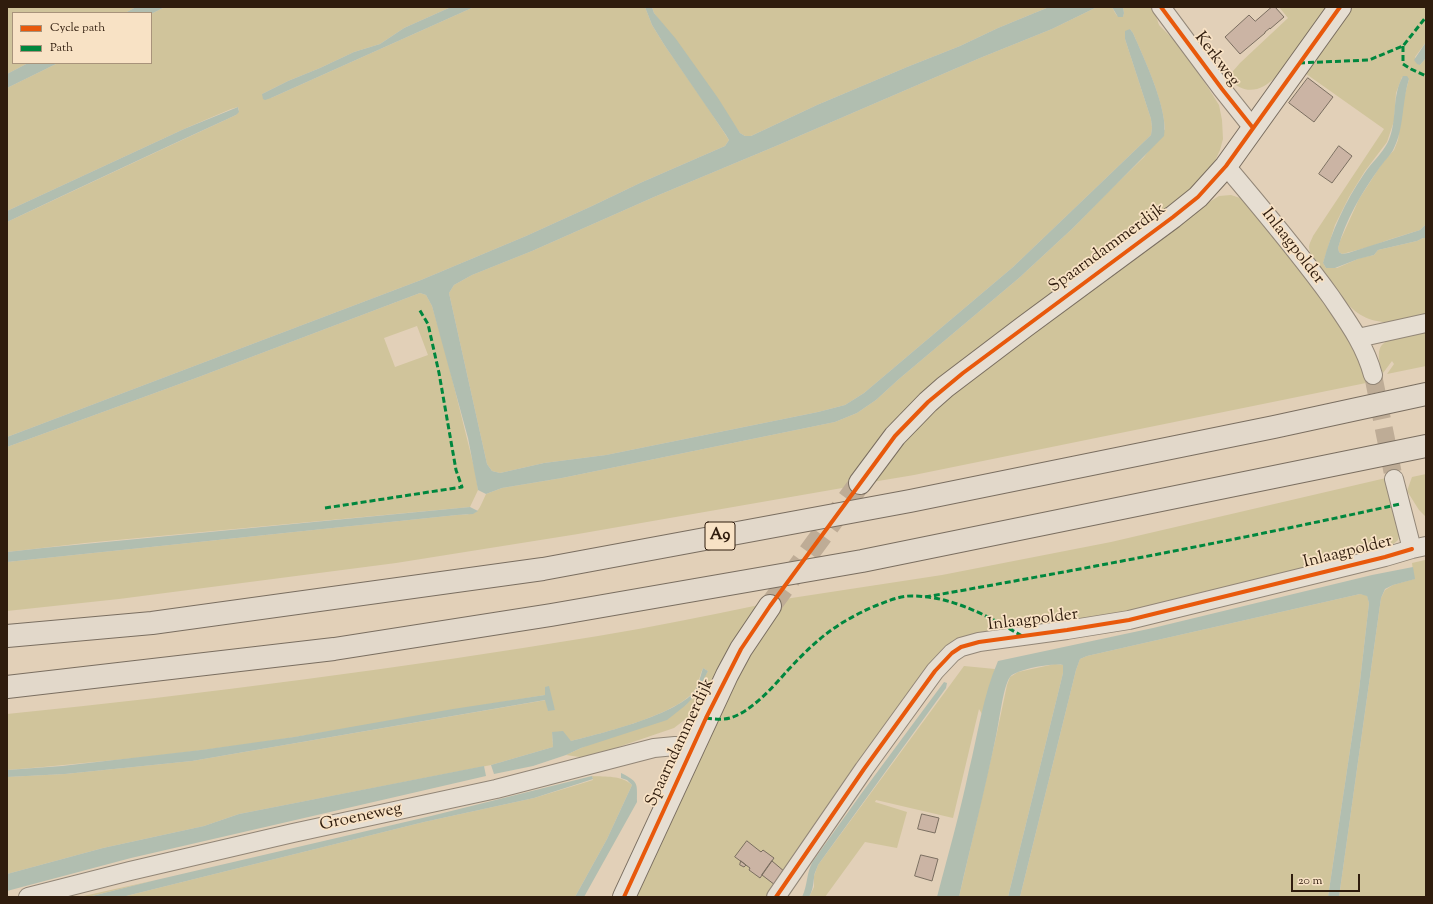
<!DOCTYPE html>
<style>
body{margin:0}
#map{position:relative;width:1433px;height:904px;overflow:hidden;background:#e2d0b8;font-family:"Sorts Mill Goudy",serif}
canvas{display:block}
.frame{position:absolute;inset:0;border:8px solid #2f1c0d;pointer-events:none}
.legend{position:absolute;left:12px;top:12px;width:140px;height:52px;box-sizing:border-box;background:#f8e2c5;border:1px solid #a8937b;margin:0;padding:5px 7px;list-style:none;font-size:12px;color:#2f1c0d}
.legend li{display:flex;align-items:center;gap:8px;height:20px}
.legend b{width:20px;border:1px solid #a8937b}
.scale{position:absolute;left:1291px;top:874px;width:69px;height:18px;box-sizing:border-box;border:2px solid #2f1c0d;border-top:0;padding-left:5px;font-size:12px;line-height:14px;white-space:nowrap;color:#2f1c0d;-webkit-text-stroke:3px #f8e2c5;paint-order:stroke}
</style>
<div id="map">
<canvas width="1433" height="904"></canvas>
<div class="frame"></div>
<ul class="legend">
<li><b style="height:5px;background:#e8590c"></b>Cycle path</li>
<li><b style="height:5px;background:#00873e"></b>Path</li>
</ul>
<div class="scale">20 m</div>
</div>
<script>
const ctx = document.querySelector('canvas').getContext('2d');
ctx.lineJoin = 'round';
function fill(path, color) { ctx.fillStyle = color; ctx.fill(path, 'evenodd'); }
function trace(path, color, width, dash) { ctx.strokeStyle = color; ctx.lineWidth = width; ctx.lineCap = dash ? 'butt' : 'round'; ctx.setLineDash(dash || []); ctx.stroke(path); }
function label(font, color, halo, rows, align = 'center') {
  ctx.font = font + ' "Sorts Mill Goudy",serif'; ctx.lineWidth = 3.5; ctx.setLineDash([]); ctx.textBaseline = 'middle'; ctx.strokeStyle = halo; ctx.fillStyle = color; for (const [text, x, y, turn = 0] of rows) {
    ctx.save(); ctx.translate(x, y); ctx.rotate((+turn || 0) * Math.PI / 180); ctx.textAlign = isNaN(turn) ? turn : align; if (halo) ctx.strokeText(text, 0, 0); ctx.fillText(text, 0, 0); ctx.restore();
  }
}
const green = new Path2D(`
 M7 7H136L125 13H13V63H28L7 74Z
 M165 7H451L404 28 380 44 354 52 320 68 288 81 262 94 271 98 474 7H645L652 25 665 46 704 102 729 140 725 146 640 183 592 206 526 236 421 280 7 437V222C83 186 159 151 236 115L239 110 238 107 231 109 184 129 7 211V88L58 63H151V14Z
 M652 7H1049L998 28 960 46 907 67 817 105 751 136H745L740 133 654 13Z
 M1097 7H1112C1115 12 1116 18 1123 17L1124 13 1123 7H1150L1155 13 1159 25 1179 45 1209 89 1219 105 1222 120 1223 139 1220 150 1215 161 1210 170 1185 196 870 452 848 487 578 534 396 563 119 599 7 611V562L457 515C479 514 477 514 486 494L502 488 562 478 835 422 857 413 876 400 899 379 1019 278 1073 228 1106 194 1144 157 1165 129C1163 98 1145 61 1133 33L1130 29 1125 39 1151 119 1152 128 1151 135 1013 267 864 393 845 405 818 412 606 455 544 463 500 473 492 471 487 464 449 293 454 285 472 275 532 251 654 197 776 146 980 58 1052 29Z
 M1279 7H1328L1277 76C1260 92 1246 96 1227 78L1240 63 1288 18Z
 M1350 7H1426V42L1415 57 1420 65 1426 58V224L1420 230 1388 240 1369 247 1342 254 1339 252 1338 248 1340 241 1359 199 1383 162 1394 150 1398 140 1403 102 1409 79 1402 77 1396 93 1394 121 1387 142 1365 171 1349 197 1335 225 1323 263 1326 268H1337L1360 258 1374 255 1378 250 1417 241 1423 238H1426V316C1411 319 1393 325 1377 321 1370 320 1361 316 1355 311 1343 301 1310 264 1309 247 1309 244 1312 239 1313 236L1384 129 1302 71Z
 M1231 195 1243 199 1249 205C1267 228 1284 250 1302 273 1328 306 1356 341 1366 383L914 475 872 482 897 450 949 396 1203 206 1219 196Z
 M420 293 426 295 432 306 446 354 475 471 478 490 470 507 85 543 7 552V447L196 378ZM417 326 428 355 395 367 384 338Z
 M1426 328V366L1387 374 1394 364 1392 361 1383 373C1380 366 1377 356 1380 348 1385 337 1415 331 1426 328Z
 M1426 474V517L1419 510 1407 491 1412 477Z
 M1386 478 1400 532 1398 540 1389 548 1136 613 969 638 769 897H634L729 695 756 645 785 599 942 575 1111 542Z
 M1425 560H1426V897H1339L1381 598 1385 590 1393 585 1414 579 1412 563Z
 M1360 594 1367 595 1369 603 1359 690 1328 897H1020L1076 670 1080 659 1087 656Z
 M759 605 713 682 700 708 674 728 586 758 566 755 581 748 686 705 708 671 703 668C700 674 699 682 696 688 682 714 599 734 571 741L552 732 553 747 491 765 239 814 204 826 103 848 7 874V777L65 774 192 761 546 700 548 710H555L545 687V695C461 708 378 724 295 737 200 752 103 762 7 770V714C205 694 402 668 598 636 652 627 706 616 759 605Z
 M1055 664 1063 665V673L1008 897H959L996 737 1007 685 1010 677 1018 672Z
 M964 666 995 669 982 714 979 709 953 818 876 800 875 802 907 812 897 848 865 842 825 897H809L814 887V876L818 865Z
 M592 776C606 777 621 775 632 785L607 839 575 897H122L424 822 534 798 593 780Z
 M156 880 88 897H80L88 895Z`);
const water = new Path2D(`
 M136 7H165L151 14V13H125Z
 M451 7H474L271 98 265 100 263 99 262 94 288 81 320 68 354 52 380 44 404 28Z
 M645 7H652L654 13 676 39 718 98 740 133 745 136H751L817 105 907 67 960 46 998 28 1049 7H1097L1052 29 980 58 776 146 654 197 532 251 472 275 454 285 449 293 487 464 492 471 500 473 544 463 606 455 818 412 845 405 864 393 1013 267 1151 135 1152 128 1151 119 1125 39V31L1130 29 1133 33C1144 58 1169 111 1164 136L1073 228 1019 278 899 379 876 400 857 413 835 422 562 478 502 488 486 494 478 490 468 438 432 306 426 295 420 293 196 378 7 447V437L421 280 526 236 592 206 640 183 725 146 729 140 726 135 665 46 652 25Z
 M1112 7H1123L1124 13 1123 17H1118Z
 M1426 42V58L1420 65 1417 64 1414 60Z
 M28 63H58L7 88V74Z
 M1403 76H1407L1409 79C1402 101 1404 129 1394 148 1391 155 1383 162 1378 170 1361 194 1346 219 1338 248L1339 252 1342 254 1348 253 1420 230 1426 224V238H1423L1417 241 1378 250 1374 255 1358 259 1335 268H1326L1323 263C1332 230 1345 202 1364 174 1371 163 1382 154 1388 142 1398 121 1391 97 1403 76Z
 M238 107 239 112 236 115C159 150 83 186 7 222V211L184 129Z
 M470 507 478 511 473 514 457 515 7 562V552L43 548Z
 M1413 567 1415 579 1393 585 1385 589 1381 598 1339 897H1328L1359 690 1369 603 1367 596 1360 594 1087 656 1080 659 1076 670 1020 897H1008L1063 673V665C1053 663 1017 669 1010 677 1003 686 999 724 996 736 985 790 971 844 959 897H937C948 855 960 813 969 770 978 734 983 695 998 661L1153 628 1372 575Z
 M703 668 708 671 696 694 686 705 667 720 581 748 566 755 533 766 494 774 491 765 553 747 552 732 563 731 571 741C599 734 681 714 696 689 699 683 701 674 703 668Z
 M944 682 947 683 946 688 818 865C817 869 814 873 814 878 813 885 813 890 809 897H802C808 885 806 873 813 861L861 794Z
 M549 686 555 710 548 711 545 700 192 761 65 774 7 777V770L62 766 201 750 294 737 453 709 545 695V687Z
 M484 766 486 776 131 858 7 891V874L103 848 204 826 239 814Z
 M621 773C639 782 637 783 637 802L584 897H575L607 839 632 785 627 780 621 778Z
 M592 776 593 779 534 798 424 822 122 897H88L156 880 431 816Z`);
const building = new Path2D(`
 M1272 7H1275L1284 17 1270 29V28L1265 32V33L1240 54 1225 37 1249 15 1255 21Z
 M1308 78 1333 97 1314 122 1289 103Z
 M1339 146 1352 156 1332 183 1319 174Z
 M922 814 939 818 935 833 918 829Z
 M747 841 761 852 763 850 774 858 760 878 749 870 750 868 735 857Z
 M921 855 938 859 932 881 915 876Z
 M741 861 746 865 744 867 740 865Z
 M772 861 785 872 775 885 762 875Z`);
const streetTunnel = new Path2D(`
 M1373 375 1394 479`);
const secondaryTunnel = new Path2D(`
 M770 606 860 483`);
const street = new Path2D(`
 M1161 7 1222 89 1253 128
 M1226 166C1262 209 1298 251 1331 297 1348 322 1365 345 1373 375
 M1358 338 1426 323
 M1394 479 1412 549 1426 546
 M28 897 130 871 293 833 496 789 654 748 675 746 694 747
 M776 897 864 769 935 671 952 653 961 647 979 642 1067 630 1129 620 1385 557 1412 549`);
const secondary = new Path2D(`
 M860 483 895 436 928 402 945 387 1024 327 1173 217 1198 197 1226 166 1340 7
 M624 897 727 675 741 649 770 606`);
const highway = new Path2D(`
 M7 636 152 623 543 569 910 501 1274 427 1426 394
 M7 687 334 649 551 615 862 561 1426 446`);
const quiet = new Path2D(`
 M1403 46V64L1411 69 1426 76
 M1299 63 1369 60 1403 46 1426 17
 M325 508 462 487 456 470 439 373 428 324 419 309
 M925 597C1084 569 1243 539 1400 504
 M706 718C714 719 723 720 730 718 751 712 774 686 788 670 817 639 836 623 875 606 888 601 901 595 915 596 954 597 990 617 1022 636`);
const cycleway = new Path2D(`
 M1161 7 1222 89 1253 128
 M624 897 706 718 741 649 770 606 895 436 928 402 963 373 1173 217 1198 197 1226 166 1340 7
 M776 897 864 769 935 671 952 653 961 647 979 642 1067 630 1129 620 1385 557 1412 549`);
const shields = [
 [720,536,30]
];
const shieldNames = [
 ["A9",720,536]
];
const streetNames = [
 ["Kerkweg",1216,60,53],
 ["Inlaagpolder",1292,247,52],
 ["Spaarndammerdijk",1108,249,-36],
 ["Inlaagpolder",1348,553,-14],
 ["Inlaagpolder",1033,621,-7],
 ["Spaarndammerdijk",681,743,-65],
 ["Groeneweg",361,818,-12]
];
fill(green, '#d0c49b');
fill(water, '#b1beb0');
fill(building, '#cbb4a4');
trace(building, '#7a6e60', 1);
trace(streetTunnel, '#beac96', 18, [18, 9]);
trace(secondaryTunnel, '#beac96', 22, [22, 11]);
trace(street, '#928677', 20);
trace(secondary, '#7a6e60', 24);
trace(highway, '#7a6e60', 24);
trace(street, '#e6ded2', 18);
trace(secondary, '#e6ded2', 22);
trace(highway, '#e2d8ca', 22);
trace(quiet, '#00873e', 3, [6, 3]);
trace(cycleway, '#e8590c', 4);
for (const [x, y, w] of shields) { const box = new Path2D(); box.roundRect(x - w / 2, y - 14, w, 28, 3); ctx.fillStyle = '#f8e2c5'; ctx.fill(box); trace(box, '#2f1c0d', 1); }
label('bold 16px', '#2f1c0d', null, shieldNames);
label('17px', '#2f1c0d', '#f8e2c5', streetNames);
</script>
